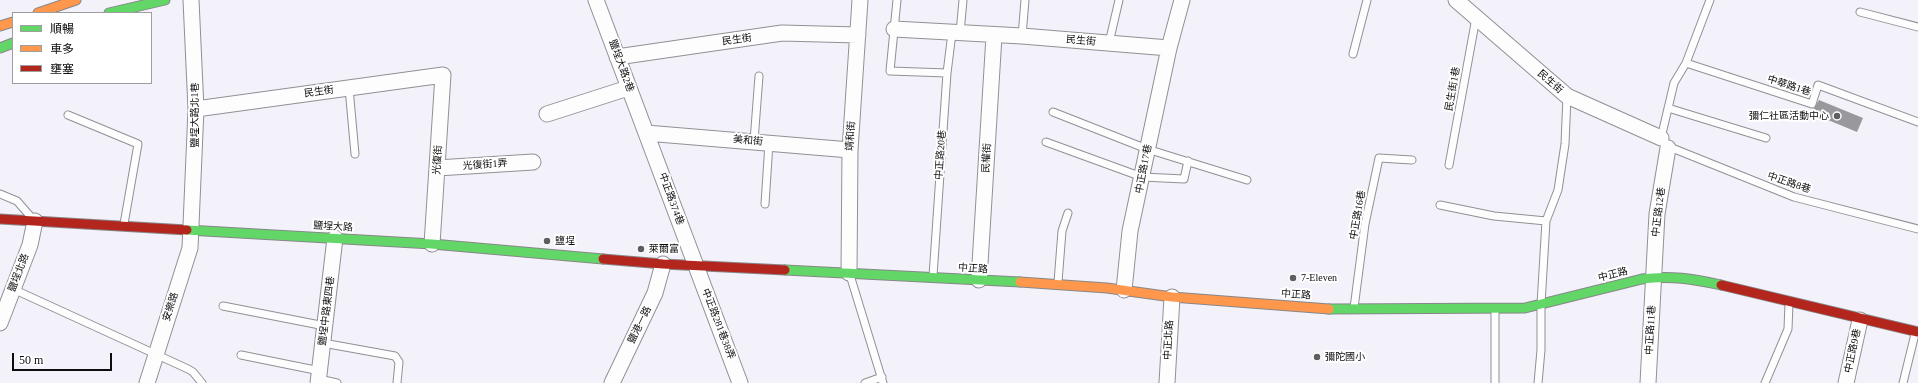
<!DOCTYPE html>
<meta charset="utf-8">
<style>
body{margin:0}
#map{position:relative;width:1918px;height:383px;overflow:hidden;background:#f3f2fa;font-family:"Times New Roman","Noto Sans TC",serif}
canvas{display:block}
.legend{position:absolute;left:12px;top:12px;width:140px;height:72px;box-sizing:border-box;background:#fff;border:1px solid #9e9e9e;margin:0;padding:5px 7px;list-style:none;font-size:12px;color:#0d0d0d}
.legend li{display:flex;align-items:center;gap:8px;height:20px}
.legend b{width:20px;border:1px solid #9e9e9e}
.scale{position:absolute;left:12px;top:353px;width:100px;height:18px;box-sizing:border-box;border:2px solid #0d0d0d;border-top:0;padding-left:5px;font-size:12px;line-height:14px;white-space:nowrap;color:#0d0d0d;-webkit-text-stroke:3px #fff;paint-order:stroke}
</style>
<div id="map">
<canvas width="1918" height="383"></canvas>
<ul class="legend">
<li><b style="height:5px;background:#63d668"></b>順暢</li>
<li><b style="height:5px;background:#ff974d"></b>車多</li>
<li><b style="height:5px;background:#b3261e"></b>壅塞</li>
</ul>
<div class="scale">50 m</div>
</div>
<script>
const ctx = document.querySelector('canvas').getContext('2d');
ctx.lineJoin = 'round';
function fill(path, color) { ctx.fillStyle = color; ctx.fill(path, 'evenodd'); }
function trace(path, color, width, dash) { ctx.strokeStyle = color; ctx.lineWidth = width; ctx.lineCap = dash ? 'butt' : 'round'; ctx.setLineDash(dash || []); ctx.stroke(path); }
function label(font, color, halo, rows, align = 'center') {
  ctx.font = font + ' "Times New Roman","Noto Sans TC",serif'; ctx.lineWidth = 4; ctx.setLineDash([]); ctx.textBaseline = 'middle'; ctx.strokeStyle = halo; ctx.fillStyle = color; for (const [text, x, y, turn = 0] of rows) {
    ctx.save(); ctx.translate(x, y); ctx.rotate((+turn || 0) * Math.PI / 180); ctx.textAlign = isNaN(turn) ? turn : align; if (halo) ctx.strokeText(text, 0, 0); ctx.fillText(text, 0, 0); ctx.restore();
  }
}
const building = new Path2D(`
 M1819 100 1863 118 1857 132 1811 113Z`);
const lane = new Path2D(`
 M897 0 890 71 947 73
 M1860 12 1918 27
 M960 33 963 0
 M1022 36 1025 0
 M1109 43 1119 0
 M1353 54 1367 0
 M1686 63 1812 104 1818 85 1918 122
 M349 88 355 154
 M1668 108 1766 138
 M1053 112 1147 149 1247 180
 M68 115 138 144 124 224
 M1661 138 1674 83 1686 63 1710 0
 M754 141 759 76
 M1046 142 1142 177 1184 179 1188 161
 M1667 146 1794 197 1918 229
 M1449 165 1476 18
 M0 194 17 201 31 217
 M765 204 769 143
 M1440 205 1494 216 1546 221
 M850 275 883 383
 M933 276 947 73 952 33
 M1058 282 1062 231 1068 213
 M13 289 188 369 193 372 202 383
 M223 306 325 326
 M1354 308 1365 224 1379 158 1412 160
 M1495 309V383
 M323 343 395 356 399 362 397 383
 M241 355 320 371
 M319 379 337 383
 M865 383 882 377
 M1538 383 1541 350V304L1546 221 1558 190 1565 144 1567 96
 M1765 383 1788 329 1789 303
 M1903 383 1915 334`);
const street = new Path2D(`
 M596 0 740 383
 M1456 0 1567 96 1661 138
 M894 29 1022 36 1169 48
 M617 57 782 33 858 35
 M196 109 443 75 432 244
 M547 114 628 88
 M646 133 850 150
 M437 168 533 162
 M849 273 850 150 860 0
 M979 280 994 36
 M1124 290 1130 231 1169 48 1182 0
 M0 323 30 245 35 221
 M147 383 190 248 196 109 191 0
 M318 383 335 238
 M612 383 655 293 663 264
 M1167 383 1172 297
 M1648 383 1657 214 1668 148
 M1846 383 1860 320`);
const fast = new Path2D(`
 M109 13 165 0
 M0 48 13 43
 M187 230 432 244 603 259
 M785 270 1020 282
 M1329 309 1525 308 1642 279C1670 275 1694 279 1721 285`);
const slow = new Path2D(`
 M38 13 76 0
 M0 26 13 22
 M1020 282 1107 288 1172 297 1329 309`);
const jam = new Path2D(`
 M0 219 187 230
 M603 259 663 264 785 270
 M1721 285 1918 332`);
const markers = [
 [1837,116,4,"#5e5d60"],
 [547,241,4,"#5e5d60"],
 [641,249,4,"#5e5d60"],
 [1293,278,4,"#5e5d60"],
 [1317,357,4,"#5e5d60"]
];
const streetNames = [
 ["民生街",737,40,-8],
 ["民生街",1081,41,5],
 ["鹽埕大路2巷",621,66,70],
 ["民生街",1550,82,41],
 ["中華路1巷",1789,86,18],
 ["民生街1巷",1453,89,-80],
 ["民生街",319,92,-8],
 ["鹽埕大路北1巷",195,115,-90],
 ["靖和街",851,136,-86],
 ["美和街",748,141,5],
 ["中正路20巷",941,155,-86],
 ["民權街",987,158,-87],
 ["光復街",438,160,-87],
 ["光復街1弄",485,165,-4],
 ["中正路17巷",1144,169,-79],
 ["中正路8巷",1789,183,19],
 ["中正路374巷",671,199,70],
 ["中正路12巷",1659,212,-83],
 ["中正路16巷",1358,215,-80],
 ["鹽埕大路",333,227,3],
 ["中正路",973,269,4],
 ["鹽埕北路",19,273,-69],
 ["中正路",1613,275,-14],
 ["中正路",1296,295,4],
 ["安樂路",171,307,-73],
 ["鹽埕中路東四巷",327,311,-83],
 ["中正路281巷38弄",718,324,69],
 ["鹽港一路",640,325,-64],
 ["中正路11巷",1651,330,-87],
 ["中正北路",1169,340,-87],
 ["中正路9巷",1853,351,-78]
];
const poiNames = [
 ["彌仁社區活動中心",1829,116,"right"],
 ["鹽埕",555,241],
 ["萊爾富",649,249],
 ["7-Eleven",1301,278],
 ["彌陀國小",1325,357]
];
fill(building, '#98989d');
trace(lane, '#919094', 9);
trace(street, '#919094', 17);
trace(fast, '#87878a', 11);
trace(slow, '#87878a', 11);
trace(jam, '#87878a', 11);
trace(lane, '#fdfdfe', 7);
trace(street, '#fdfdfe', 15);
trace(fast, '#63d668', 9);
trace(slow, '#ff974d', 9);
trace(jam, '#b3261e', 9);
for (const [x, y, r, color] of markers) { const dot = new Path2D(); dot.arc(x, y, r, 0, 2 * Math.PI); ctx.fillStyle = color; ctx.fill(dot); trace(dot, '#fff', 1.5); }
label('10px', '#0d0d0d', '#fff', streetNames);
label('10px', '#0d0d0d', '#fff', poiNames, 'left');
</script>
